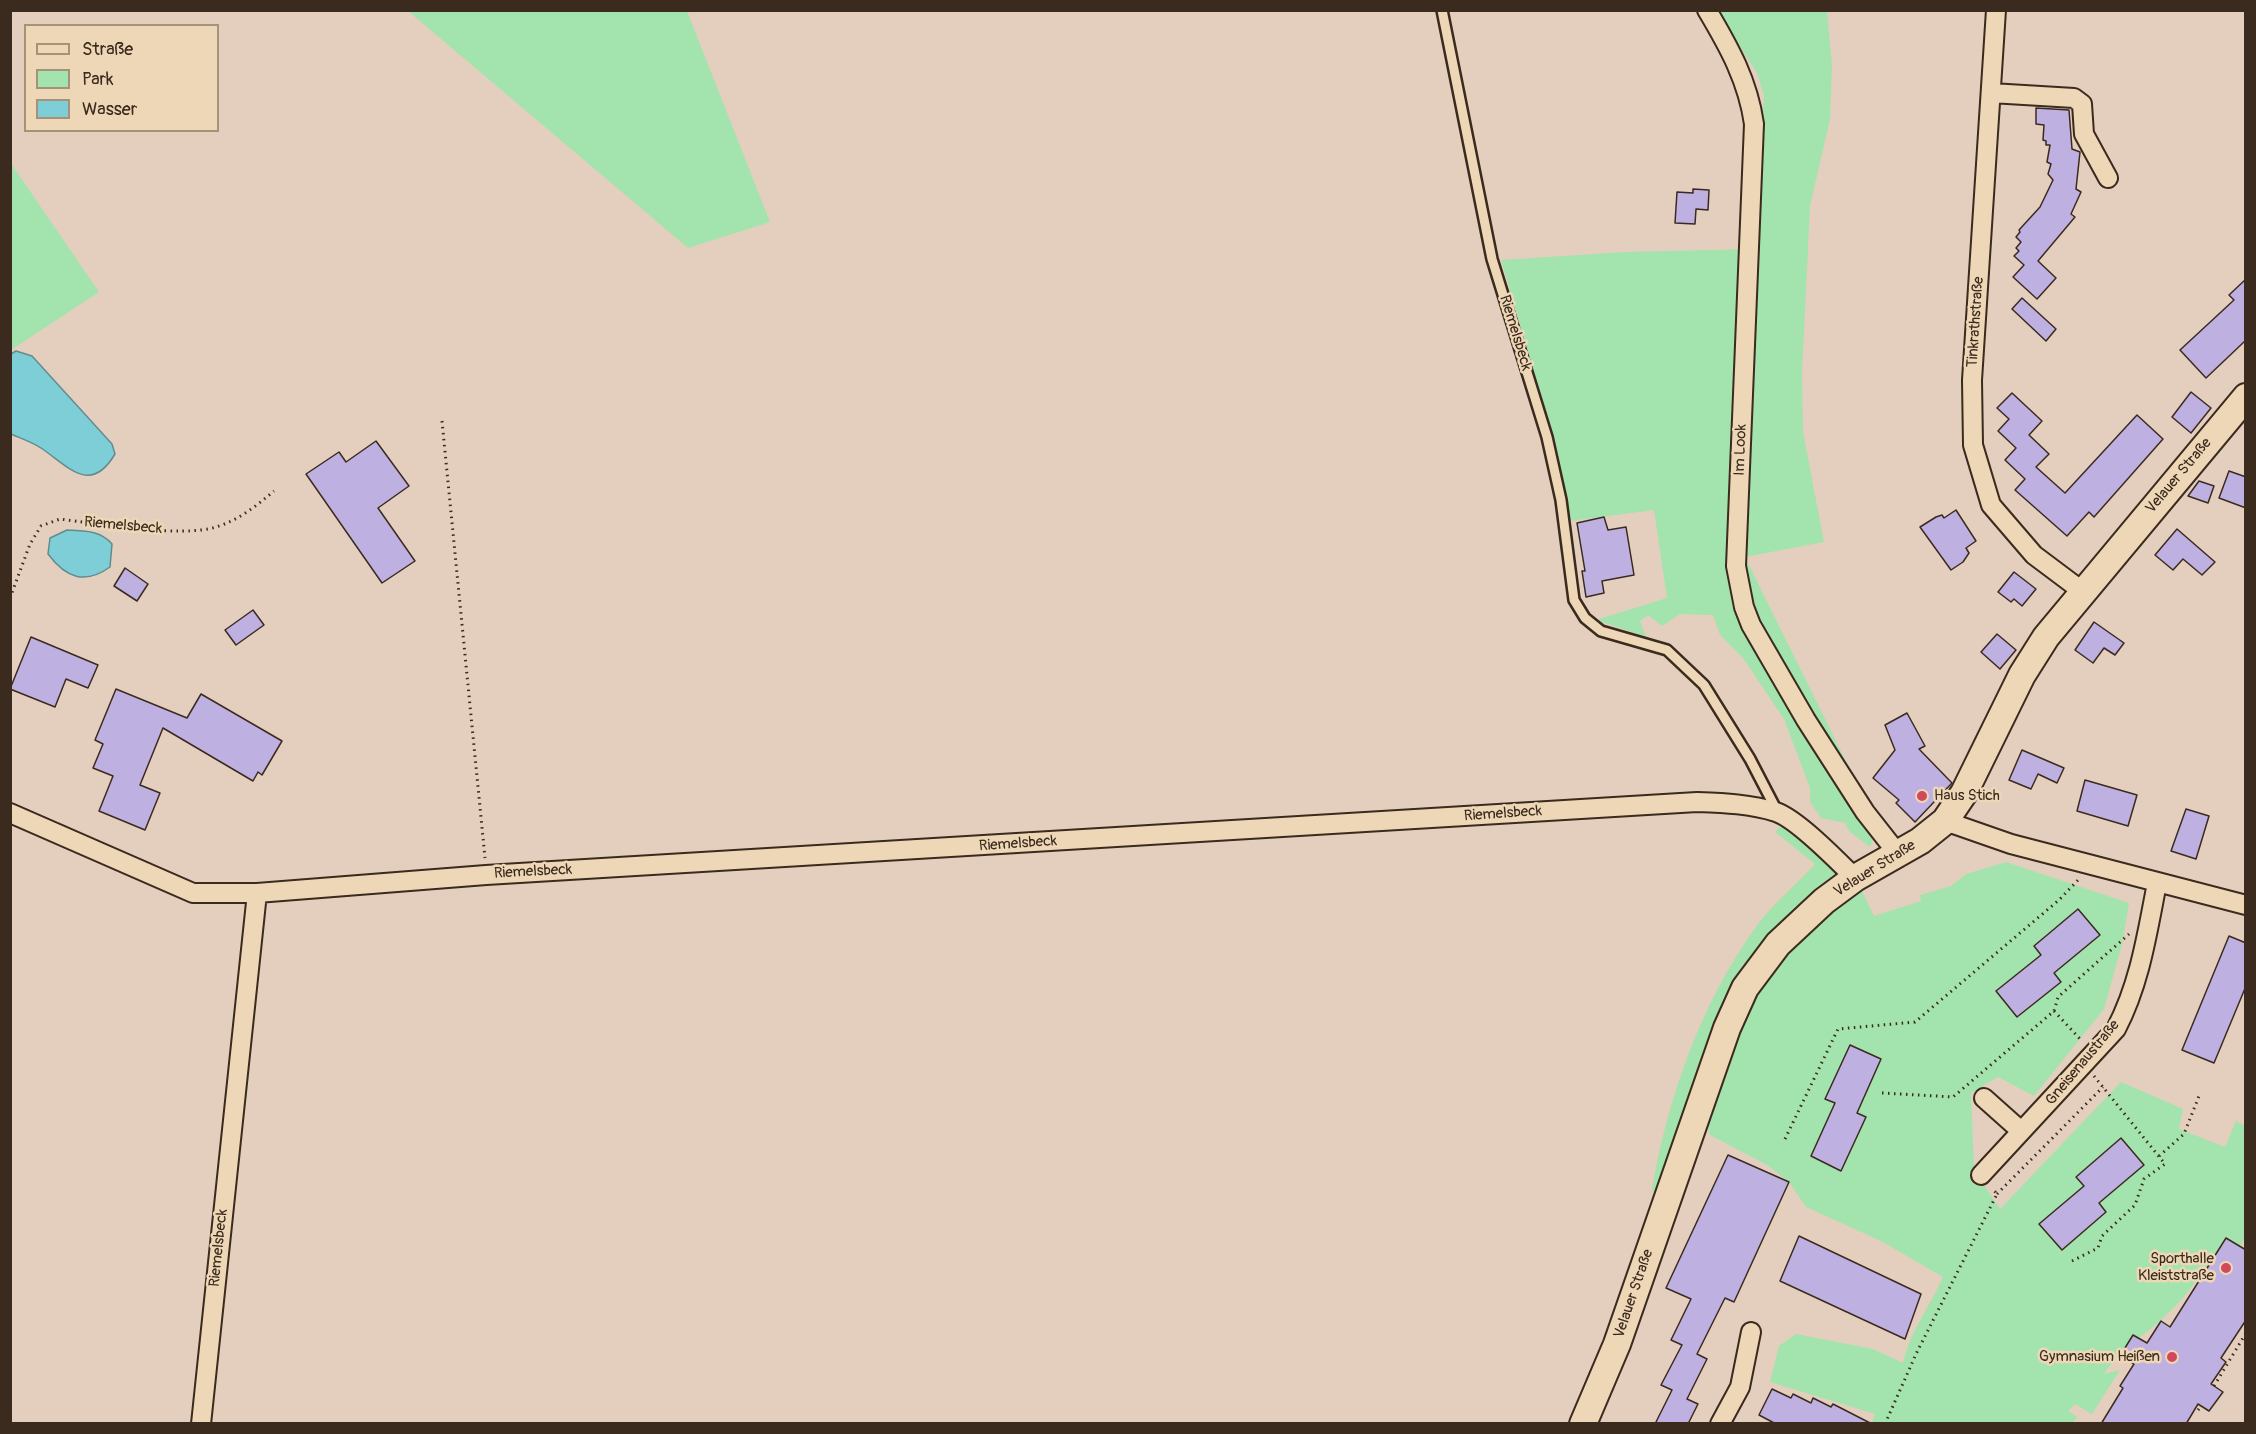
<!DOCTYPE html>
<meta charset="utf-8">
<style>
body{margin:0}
#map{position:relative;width:2256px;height:1434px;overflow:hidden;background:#e4cfbf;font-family:Pangolin,sans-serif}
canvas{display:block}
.frame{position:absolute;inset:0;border:12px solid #3b2a1e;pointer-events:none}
.legend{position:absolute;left:24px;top:24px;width:195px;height:108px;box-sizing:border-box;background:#edd7b6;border:2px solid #a69279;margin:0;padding:8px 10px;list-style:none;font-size:18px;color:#3b2a1e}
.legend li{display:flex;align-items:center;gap:12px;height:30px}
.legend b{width:30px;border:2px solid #a69279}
</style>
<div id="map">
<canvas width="2256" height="1434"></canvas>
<div class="frame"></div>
<ul class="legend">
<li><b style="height:8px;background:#edd7b6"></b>Straße</li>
<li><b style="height:16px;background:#a3e3ad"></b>Park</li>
<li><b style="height:16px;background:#7eced7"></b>Wasser</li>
</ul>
</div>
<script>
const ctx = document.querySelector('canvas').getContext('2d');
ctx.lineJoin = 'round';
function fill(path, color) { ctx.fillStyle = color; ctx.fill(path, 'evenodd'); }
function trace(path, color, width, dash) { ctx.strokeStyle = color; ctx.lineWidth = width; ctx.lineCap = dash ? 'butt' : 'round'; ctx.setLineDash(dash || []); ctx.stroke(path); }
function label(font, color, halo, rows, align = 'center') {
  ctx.font = font + ' Pangolin,sans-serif'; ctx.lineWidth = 5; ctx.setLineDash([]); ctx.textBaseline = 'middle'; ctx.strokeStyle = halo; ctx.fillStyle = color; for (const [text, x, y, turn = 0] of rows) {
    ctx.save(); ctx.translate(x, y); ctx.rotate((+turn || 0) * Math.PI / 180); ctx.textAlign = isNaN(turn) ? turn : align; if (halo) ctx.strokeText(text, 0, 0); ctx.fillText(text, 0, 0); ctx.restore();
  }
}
const green = new Path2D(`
 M408 11H687L770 222 688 248Z
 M1717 11H1827L1832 66 1830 119 1810 206 1802 372 1803 432 1824 542 1745 557 1870 810 1875 834 1870 847 1849 831 1845 823 1821 818 1810 802V788L1784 719 1743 658 1720 635 1713 615 1680 614 1662 626 1648 615 1640 621 1646 637 1596 620 1667 598 1654 510 1570 521 1556 448 1501 260 1625 252 1755 249 1764 96 1757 73Z
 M10 162 99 292 11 350H10Z
 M1781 825 1830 863 1843 878 1795 915 1656 1196 1652 1189C1668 1096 1702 1000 1758 924 1774 903 1797 884 1815 864L1775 832Z
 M2006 862 2129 903 2122 944 2104 1009 2034 1096 1998 1077 1971 1093 1974 1170 2000 1209 2121 1082 2183 1109 2179 1129 2225 1147 2236 1121 2245 1126V1237L2240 1247 2226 1238C2206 1268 2189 1295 2162 1319 2138 1341 2124 1344 2104 1374L2120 1370 2092 1414 2075 1404 2068 1411 2077 1417 2073 1423H1872L1875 1414 1770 1382 1779 1346 1796 1334 1873 1349 1903 1363C1911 1330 1929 1308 1943 1277L1881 1241 1806 1207 1789 1182 1767 1165 1710 1135 1705 1118 1747 1015 1773 966 1822 916 1861 889 1874 916 1921 901 1920 895 1951 886 1966 874Z`);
const water = new Path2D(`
 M16 351 32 356 112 444 115 454C90 496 68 466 41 448 32 442 20 438 11 434V354Z
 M67 530C84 531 100 530 112 544L110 567C85 585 66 578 48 554L50 538Z`);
const building = new Path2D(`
 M2036 108 2069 110 2072 149 2080 152 2076 189 2081 192 2071 214 2075 217 2038 261 2056 278 2037 299 2013 277 2024 265 2014 256 2019 251 2016 248 2021 242 2016 237 2020 232 2019 230 2040 207 2053 180 2048 174 2051 164 2047 162 2050 145H2046V141L2043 140 2044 125 2036 124Z
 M1693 189 1709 190 1708 210 1696 209 1695 224 1675 223 1677 192 1693 193Z
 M2246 279 2245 341 2206 378 2180 350 2234 300 2229 295Z
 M2022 298 2056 329 2046 341 2012 309Z
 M2191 392 2211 408 2191 433 2172 417Z
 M2012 393 2042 421 2029 435 2049 454 2036 467 2065 493 2137 415 2163 439 2094 517 2089 512 2067 536 2015 490 2025 479 2005 460 2016 448 1998 431 2009 419 1997 408Z
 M376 441 409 486 378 508 415 561 382 583 306 474 339 452 346 462Z
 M2229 471 2246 477V508L2219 498Z
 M2199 481 2214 486 2208 503 2188 496Z
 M1956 510 1976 541 1966 548 1969 553 1963 562 1951 570 1920 527 1936 517 1942 515 1944 518Z
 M1604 517 1608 530 1626 527 1634 575 1602 581 1604 593 1586 597 1582 571H1585L1577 523Z
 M2177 529 2215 562 2202 575 2183 559 2173 570 2155 555Z
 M125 568 148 584 137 601 114 586Z
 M2014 572 2036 589 2022 606 2014 599 2011 602 1998 592Z
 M253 610 264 625 236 645 225 630Z
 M2094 622 2124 643 2115 655 2104 648 2093 663 2075 650Z
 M1997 634 2016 650 2000 669 1981 652Z
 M31 637 98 665 88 688 66 679 55 707 10 689Z
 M116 689 187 718 201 694 282 741 262 775 258 772 253 781 163 728 140 785 160 793 145 830 99 811 113 776 93 768 103 744 95 740Z
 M1907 713 1925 746 1919 749 1952 783 1915 822 1896 803 1899 800 1873 778 1895 750 1885 725Z
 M2022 750 2064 768 2057 783 2038 774 2031 789 2009 780Z
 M2085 780 2137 795 2128 826 2077 811Z
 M2186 809 2209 816 2196 859 2171 851Z
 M2078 909 2100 935 2054 973 2061 982 2017 1017 1996 991 2041 955 2034 946Z
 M2229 936 2246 943V986L2214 1063 2182 1050Z
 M1850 1045 1881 1059 1857 1113 1866 1117 1841 1171 1811 1156 1835 1103 1825 1099Z
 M2121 1138 2144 1165 2099 1203 2106 1212 2062 1250 2039 1224 2084 1186 2076 1177Z
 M1728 1155 1789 1182 1734 1302 1725 1298 1697 1354 1707 1359 1687 1399 1698 1404 1688 1424H1655L1672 1390 1661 1385 1682 1345 1671 1340 1691 1299 1666 1288Z
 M1799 1236 1921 1294 1905 1339 1780 1281Z
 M2226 1238 2246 1250V1320L2221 1358 2226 1362 2211 1384 2223 1392 2209 1411 2198 1404 2186 1424H2101L2123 1388 2120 1386 2134 1364 2120 1356 2133 1335 2147 1343 2161 1321 2170 1327Z
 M1772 1389 1791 1398 1793 1394 1811 1403 1813 1398 1831 1407 1833 1404 1872 1424H1776L1759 1415Z`);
const path = new Path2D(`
 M442 421 485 858
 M10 598 30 544 41 526 60 519C98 524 181 538 216 527 239 520 256 506 274 491
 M2054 1011 2081 1040
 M1882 1093 1953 1097 2054 1011 2058 997 2129 934
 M1785 1139 1838 1029 1915 1022 2059 900 2079 879
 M2159 1156 2184 1134 2199 1096
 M1997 1194 2103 1087
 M2072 1261 2098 1248 2102 1236 2135 1205 2144 1179 2165 1164 2094 1076
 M2245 1318 2246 1319
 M2214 1386 2246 1333
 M2198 1410 2201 1406
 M1885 1424 1916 1354 1997 1194 1992 1188`);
const service = new Path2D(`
 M1442 10 1492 259 1547 437 1561 500 1574 600 1585 618 1601 631 1667 650 1704 685 1750 759 1777 811`);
const minor = new Path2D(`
 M1707 10C1729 47 1748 81 1754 124L1736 566 1744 607 1751 625 1806 720 1865 812 1898 854
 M1996 10 1972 380 1973 445 1991 505 2034 555 2082 591
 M1991 93 2074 98 2082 104 2084 134 2108 178
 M10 813 193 893H257L486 875 1697 802C1723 803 1751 804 1776 812 1797 819 1838 861 1855 878
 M1945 821 2011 844 2246 905
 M1984 1098 2021 1131
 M1981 1175 2116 1029C2140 983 2147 934 2157 883
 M201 1424 257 893
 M1720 1424 1740 1387 1751 1332`);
const secondary = new Path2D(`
 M1583 1424 1617 1344 1727 1028 1745 988 1778 944 1824 901 1855 878 1920 841 1945 821 1964 793 2022 675 2046 637 2246 397`);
const markers = [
 [1922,796,6,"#d1495b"],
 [2226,1268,6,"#d1495b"],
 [2172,1357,6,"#d1495b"]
];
const streetNames = [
 ["Tinkrathstraße",1976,322,-86],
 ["Riemelsbeck",1515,333,73],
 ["Im Look",1741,450,-88],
 ["Velauer Straße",2179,476,-50],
 ["Riemelsbeck",123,526,5],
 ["Riemelsbeck",1503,814,-4],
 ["Riemelsbeck",1018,844,-4],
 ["Velauer Straße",1875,869,-32],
 ["Riemelsbeck",533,872,-3],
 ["Gneisenaustraße",2083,1063,-50],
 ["Riemelsbeck",219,1248,-84],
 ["Velauer Straße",1634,1294,-71]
];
const poiNames = [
 ["Haus Stich",1934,796,"left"],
 ["Sporthalle",2214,1259],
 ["Kleiststraße",2214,1276],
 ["Gymnasium Heißen",2160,1357]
];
fill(green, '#a3e3ad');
fill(water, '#7eced7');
trace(water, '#638c8d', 1.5);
fill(building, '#beb0e1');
trace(building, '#3b2a1e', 1.5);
trace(service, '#3b2a1e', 14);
trace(minor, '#3b2a1e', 22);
trace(secondary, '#3b2a1e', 30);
trace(path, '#3b2a1e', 3, [1.5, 4.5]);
trace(service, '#edd7b6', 9);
trace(minor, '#edd7b6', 18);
trace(secondary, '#edd7b6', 26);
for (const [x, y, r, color] of markers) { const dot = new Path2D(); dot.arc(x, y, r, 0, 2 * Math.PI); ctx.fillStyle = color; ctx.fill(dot); trace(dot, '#edd7b6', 2); }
label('15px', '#3b2a1e', '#edd7b6', streetNames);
label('15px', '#3b2a1e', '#edd7b6', poiNames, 'right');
</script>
